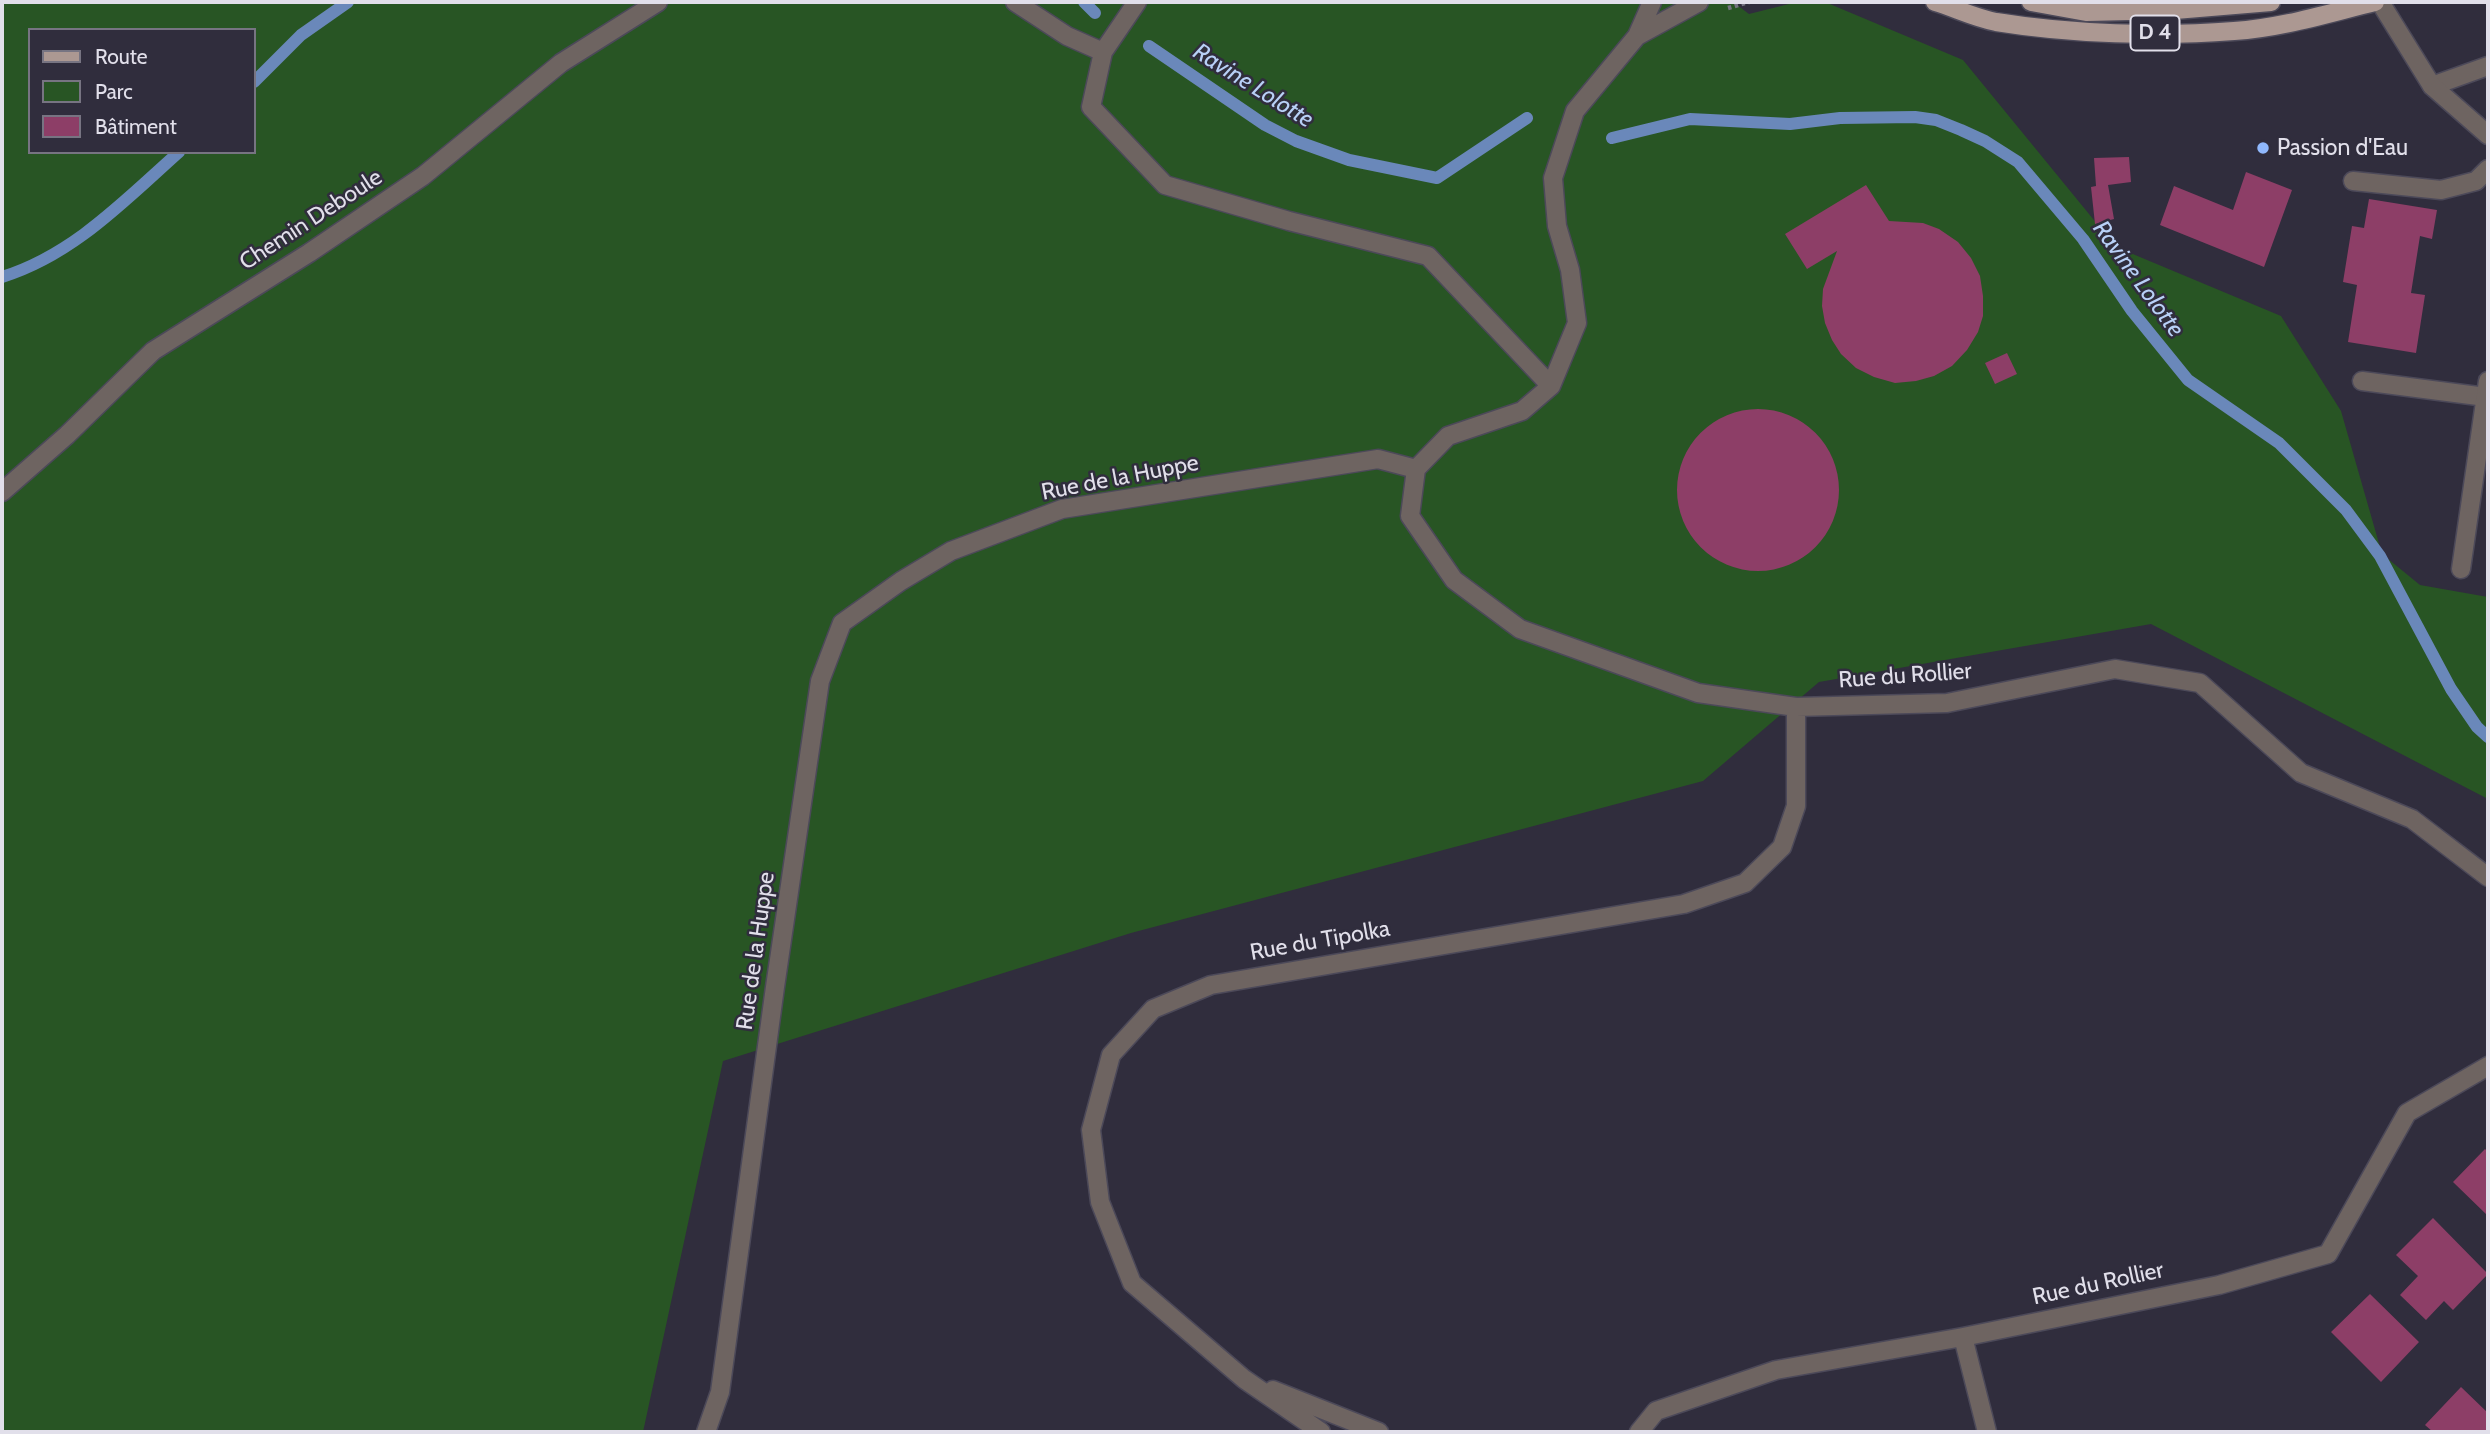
<!DOCTYPE html>
<meta charset="utf-8">
<style>
body{margin:0}
#map{position:relative;width:2490px;height:1434px;overflow:hidden;background:#302d3d;font-family:Cabin,sans-serif}
canvas{display:block}
.frame{position:absolute;inset:0;border:4px solid #e1dfea;pointer-events:none}
.legend{position:absolute;left:28px;top:28px;width:228px;height:126px;box-sizing:border-box;background:#302d3d;border:2px solid #777482;margin:0;padding:9px 12px;list-style:none;font-size:21px;color:#e1dfea}
.legend li{display:flex;align-items:center;gap:14px;height:35px}
.legend b{width:35px;border:2px solid #777482}
</style>
<div id="map">
<canvas width="2490" height="1434"></canvas>
<div class="frame"></div>
<ul class="legend">
<li><b style="height:9px;background:#ac9892"></b>Route</li>
<li><b style="height:19px;background:#285524"></b>Parc</li>
<li><b style="height:19px;background:#8d3e67"></b>Bâtiment</li>
</ul>
</div>
<script>
const ctx = document.querySelector('canvas').getContext('2d');
ctx.lineJoin = 'round';
function fill(path, color) { ctx.fillStyle = color; ctx.fill(path, 'evenodd'); }
function trace(path, color, width, dash) { ctx.strokeStyle = color; ctx.lineWidth = width; ctx.lineCap = dash ? 'butt' : 'round'; ctx.setLineDash(dash || []); ctx.stroke(path); }
function label(font, color, halo, rows, align = 'center') {
  ctx.font = font + ' Cabin,sans-serif'; ctx.lineWidth = 5; ctx.setLineDash([]); ctx.textBaseline = 'middle'; ctx.strokeStyle = halo; ctx.fillStyle = color; for (const [text, x, y, turn = 0] of rows) {
    ctx.save(); ctx.translate(x, y); ctx.rotate((+turn || 0) * Math.PI / 180); ctx.textAlign = isNaN(turn) ? turn : align; if (halo) ctx.strokeText(text, 0, 0); ctx.fillText(text, 0, 0); ctx.restore();
  }
}
const green = new Path2D(`
 M2 2H1733L1749 14 1797 2H1825L1963 60 2116 247 2281 316 2341 411 2382 554 2420 585 2488 597V799L2151 624 1819 682 1703 781 1131 933 723 1061 643 1432H2ZM30 30H254V152H30Z`);
const stream = new Path2D(`
 M1084 2 1095 13
 M1149 46 1265 125 1296 141 1349 160 1437 178 1527 118
 M254 82 301 35 348 2
 M1612 138 1690 119 1790 124 1840 118 1915 117 1936 120 1961 130 1985 141 2018 162 2083 239 2132 311 2188 380 2279 443 2346 510 2380 556 2451 689 2477 727 2488 737
 M2 277C73 255 124 201 179 152`);
const building = new Path2D(`
 M2129 157 2131 182 2108 185 2114 219 2095 224 2091 187 2096 186 2094 158Z
 M2246 172 2292 190 2264 267 2160 225 2174 186 2233 210Z
 M1866 185 1889 221 1923 223 1939 229 1958 242 1971 258 1980 276 1983 296V316L1978 332 1967 350 1952 366 1934 376 1916 381 1895 383 1874 377 1856 368 1841 354 1832 340 1825 323 1822 306 1823 289 1837 251 1807 269 1785 234Z
 M2369 199 2437 210 2432 239 2420 236 2411 293 2425 295 2416 353 2348 342 2357 285 2343 282 2352 226 2364 228Z
 M2007 353 2017 374 1995 384 1985 363Z
 M1677 490a81 81 0 1 1 162 0a81 81 0 1 1-162 0Z
 M2485 1149 2488 1152V1216L2453 1182Z
 M2433 1218 2488 1274 2453 1310 2444 1301 2426 1320 2400 1295 2418 1276 2396 1255Z
 M2370 1294 2419 1342 2381 1382 2331 1332Z
 M2461 1387 2488 1413V1432H2433L2425 1425Z`);
const path = new Path2D(`
 M1728 8 1749 2`);
const service = new Path2D(`
 M2432 86 2488 66
 M2353 181 2441 190 2476 181 2488 169
 M2362 381 2486 397`);
const minor = new Path2D(`
 M1015 2 1067 36 1103 52 1137 2
 M2380 2 2432 86 2488 135
 M1637 36 1699 2
 M1103 52 1091 107 1165 185 1289 221 1428 256 1551 386
 M1416 469 1410 516 1454 580 1520 629 1698 693 1796 707 1947 703 2115 669 2200 683 2301 773 2412 819 2488 877
 M1416 469 1448 436 1522 411 1551 386 1577 323 1570 270 1557 226 1553 178 1575 111 1637 36 1652 2
 M2 492 67 435 153 351 309 253 423 176 561 63 658 2
 M2461 569 2488 381
 M1963 1337 1987 1432
 M1273 1390 1379 1432
 M706 1432 720 1392 775 987 820 681 842 623 901 581 951 551 1062 509 1378 459 1416 469
 M1321 1432 1244 1379 1132 1283 1100 1202 1091 1130 1111 1055 1153 1009 1211 985 1684 904 1745 883 1782 847 1796 806V707
 M1639 1432 1656 1411 1776 1370 1963 1337 2219 1285 2328 1254 2407 1113 2488 1066`);
const primary = new Path2D(`
 M1935 2C1955 8 1975 18 1996 22 2070 34 2160 37 2234 31 2282 28 2329 13 2375 2
 M2031 2 2086 12 2175 10 2271 2`);
const markers = [
 [2263,148,7,"#90b8fd"]
];
const shields = [
 [2155,33,49]
];
const shieldNames = [
 ["D 4",2155,33]
];
const poiNames = [
 ["Passion d'Eau",2277,148]
];
const streetNames = [
 ["Chemin Deboule",311,220,-33],
 ["Rue de la Huppe",1120,478,-11],
 ["Rue du Rollier",1905,676,-4],
 ["Rue du Tipolka",1320,941,-10],
 ["Rue de la Huppe",756,951,-82],
 ["Rue du Rollier",2098,1284,-12]
];
const waterNames = [
 ["Ravine Lolotte",1253,86,32],
 ["Ravine Lolotte",2138,279,54]
];
fill(green, '#285524');
trace(stream, '#6a88ba', 12);
fill(building, '#8d3e67');
trace(service, '#4c4959', 21);
trace(minor, '#4c4959', 21);
trace(primary, '#4c4959', 21);
trace(path, '#767482', 4.5, [3.5, 3.5]);
trace(service, '#6e6461', 18);
trace(minor, '#6e6461', 18);
trace(primary, '#ac9892', 18);
for (const [x, y, r, color] of markers) { const dot = new Path2D(); dot.arc(x, y, r, 0, 2 * Math.PI); ctx.fillStyle = color; ctx.fill(dot); trace(dot, '#302d3d', 2.5); }
for (const [x, y, w] of shields) { const box = new Path2D(); box.roundRect(x - w / 2, y - 17.5, w, 35, 5); ctx.fillStyle = '#302d3d'; ctx.fill(box); trace(box, '#e1dfea', 2); }
label('bold 21px', '#e1dfea', null, shieldNames);
label('23px', '#e1dfea', '#302d3d', poiNames, 'left');
label('23px', '#e1dfea', '#302d3d', streetNames);
label('italic 24px', '#b8d0f6', '#302d3d', waterNames);
</script>
